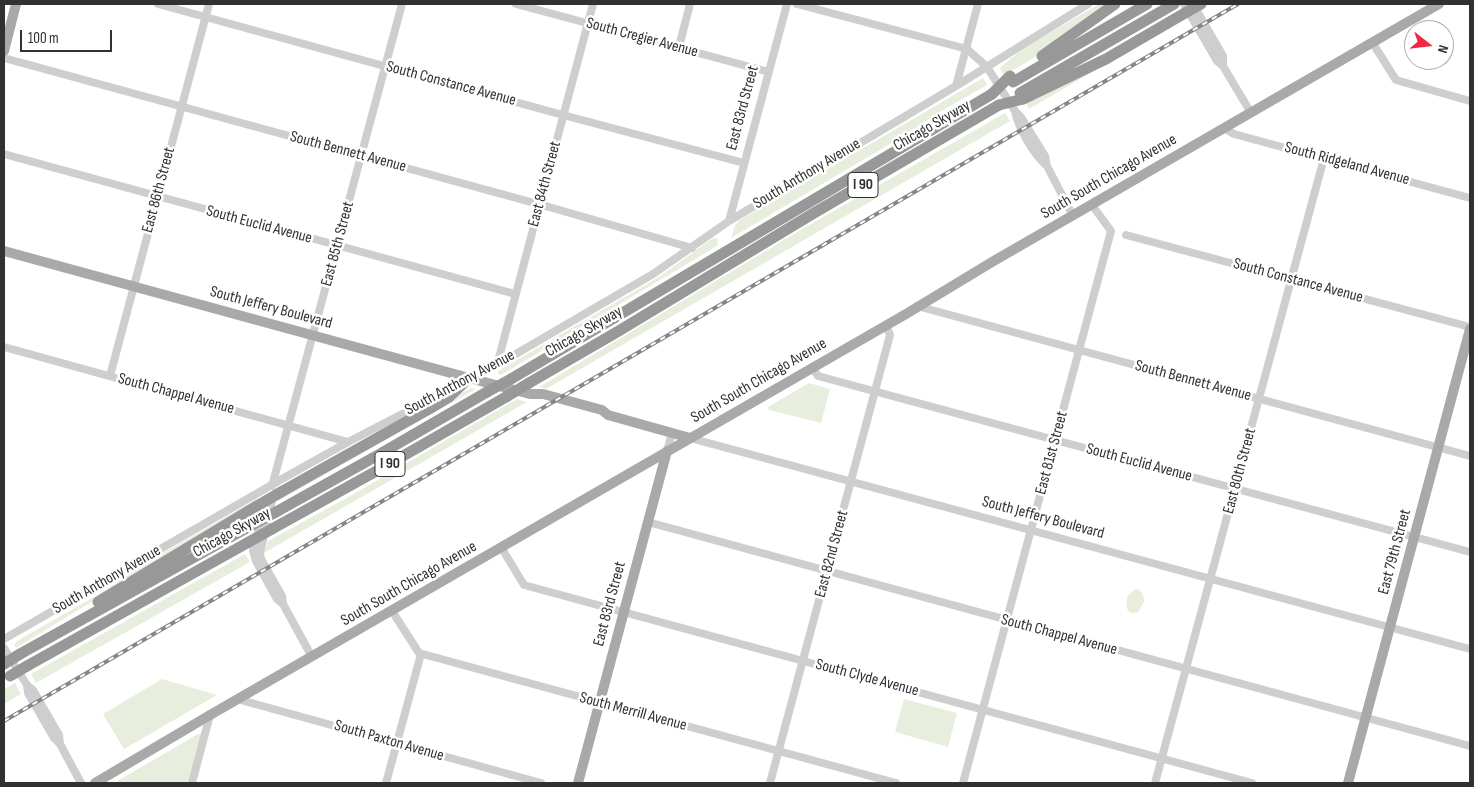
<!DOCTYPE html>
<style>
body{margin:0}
#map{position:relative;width:1474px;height:787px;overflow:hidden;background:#fff;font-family:"Sofia Sans Condensed",sans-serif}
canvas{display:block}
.frame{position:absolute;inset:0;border:5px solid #313131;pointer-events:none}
.north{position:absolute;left:1404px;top:20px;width:50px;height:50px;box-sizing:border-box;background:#fff;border:1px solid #adadad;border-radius:50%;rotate:106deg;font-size:14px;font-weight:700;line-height:20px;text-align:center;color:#313131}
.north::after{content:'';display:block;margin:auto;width:18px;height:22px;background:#f12944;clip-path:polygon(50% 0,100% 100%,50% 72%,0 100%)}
.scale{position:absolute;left:20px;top:30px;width:92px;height:22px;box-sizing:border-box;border:2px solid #313131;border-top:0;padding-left:6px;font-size:15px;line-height:18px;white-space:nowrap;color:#313131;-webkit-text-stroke:4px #fff;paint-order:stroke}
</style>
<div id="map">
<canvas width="1474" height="787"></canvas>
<div class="frame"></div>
<div class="north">N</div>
<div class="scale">100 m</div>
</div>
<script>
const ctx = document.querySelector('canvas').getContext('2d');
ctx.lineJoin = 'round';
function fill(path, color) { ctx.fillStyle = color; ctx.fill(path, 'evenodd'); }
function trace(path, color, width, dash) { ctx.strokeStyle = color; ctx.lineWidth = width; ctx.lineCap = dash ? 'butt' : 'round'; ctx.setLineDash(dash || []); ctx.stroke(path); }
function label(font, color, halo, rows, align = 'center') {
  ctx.font = font + ' "Sofia Sans Condensed",sans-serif'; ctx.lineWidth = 5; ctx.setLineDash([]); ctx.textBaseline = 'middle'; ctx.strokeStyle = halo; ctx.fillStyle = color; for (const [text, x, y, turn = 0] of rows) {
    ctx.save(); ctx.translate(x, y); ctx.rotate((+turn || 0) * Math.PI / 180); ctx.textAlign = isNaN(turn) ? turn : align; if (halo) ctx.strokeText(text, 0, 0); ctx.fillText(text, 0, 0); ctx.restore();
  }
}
const green = new Path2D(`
 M1099 4H1108L1038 55 1004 76 1000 68 1021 50Z
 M1094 70V71L1029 109 1025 101Z
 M983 78 987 85 943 110 895 141 731 238 735 225 740 220Z
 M1005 113 1010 121 546 389 539 387 804 228Z
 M713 238H715L718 239 717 246 501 375 498 374V371L659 277Z
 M809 383 830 389 821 423 769 410 768 407Z
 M471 388 476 389 278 501 279 497Z
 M517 399 527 402 264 553 268 541 350 496Z
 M258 498 259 500 16 648 14 645 17 641 106 590 141 566Z
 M245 554 250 562 36 683 31 674Z
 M1136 589C1142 590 1144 596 1144 602L1138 612 1132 613 1128 611C1125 602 1126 594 1136 589Z
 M162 679 217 695 124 749 103 714Z
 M15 683 21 694 4 704V689Z
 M904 699 957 713 948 747 895 732Z
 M198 734H200L202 737 189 783H114Z`);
const minor = new Path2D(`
 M158 4 563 115 744 163
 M516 4 769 72
 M797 4 967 49 987 67 1015 111 1021 117 1045 156 1047 166 1073 216
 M1184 4 1217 61 1223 66 1251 113
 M1193 4 1223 56V66
 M1372 42 1396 80 1470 101
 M679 47 690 4
 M4 58 549 207 692 248
 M956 86 978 4
 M1015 111C1018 128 1034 155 1047 166
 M1224 128 1234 134 1470 198
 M4 154 515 294
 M729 221 787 4
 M1126 235 1470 327
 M917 306 1470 456
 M4 347 348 442
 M497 365 593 4
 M812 367 818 376 1470 552
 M110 376 209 4
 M690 438 1470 649
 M667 451 672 433
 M272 486 402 4
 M273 496 260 553 261 559 282 596 283 604 312 657
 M267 499 253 551 256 561 277 599 283 604
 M648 522 1470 746
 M501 547 524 585 1252 783
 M392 611 419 653 896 783
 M4 639 282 479 348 442 497 365 653 274 729 221 956 86 1088 4
 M4 648 27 685 33 690 59 735 60 744 54 738 28 693 27 685
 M237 699 541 783
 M60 744 81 783
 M192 783 210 715
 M386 783 421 654
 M770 783 890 335 886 325
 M963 783 1111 231 1092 205
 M1155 783 1324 158`);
const major = new Path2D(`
 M4 51 16 4
 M4 251 469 378 530 394H543L602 410 608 415 690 438
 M95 783 210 715 906 314 992 262 1439 4
 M578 783 667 451
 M1348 783 1470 329`);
const highway = new Path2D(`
 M1042 56 1115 4
 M1013 82 1147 4
 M1020 93 1174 4
 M1023 99 1106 59 1185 13
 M511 379 992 94
 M529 383 617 332 814 213 999 105
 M281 492 429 409 449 397 469 378
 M276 512 380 454 487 392
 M272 529 389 464 506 397
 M98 602 257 506
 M20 654 252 525
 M27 666 247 543`);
const rail = new Path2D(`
 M4 721 1238 4`);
const highwayBridge = new Path2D(`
 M1185 13 1201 4
 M992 94 1010 76
 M999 105 1023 99
 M487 392 511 379
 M506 397 529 383
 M257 506 281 492
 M252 525 276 512
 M247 543 272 529
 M4 664 20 654
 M10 676 27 666`);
const shields = [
 [863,185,30],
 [390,464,30]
];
const shieldNames = [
 ["I 90",863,185],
 ["I 90",390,464]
];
const streetNames = [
 ["South Cregier Avenue",642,38,15],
 ["South Constance Avenue",451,84,15],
 ["East 83rd Street",743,108,-75],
 ["Chicago Skyway",932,126,-30],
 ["South Bennett Avenue",348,152,15],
 ["South Ridgeland Avenue",1347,164,15],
 ["South Anthony Avenue",807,174,-31],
 ["South South Chicago Avenue",1109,177,-30],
 ["East 84th Street",545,184,-75],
 ["East 86th Street",159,190,-75],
 ["South Euclid Avenue",259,225,15],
 ["East 85th Street",338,244,-75],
 ["South Constance Avenue",1298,281,15],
 ["South Jeffery Boulevard",271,308,15],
 ["Chicago Skyway",584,332,-30],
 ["South South Chicago Avenue",759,381,-30],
 ["South Bennett Avenue",1193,381,15],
 ["South Anthony Avenue",460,383,-28],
 ["South Chappel Avenue",176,394,15],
 ["East 81st Street",1052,453,-75],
 ["South Euclid Avenue",1139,463,15],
 ["East 80th Street",1240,471,-75],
 ["South Jeffery Boulevard",1043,518,15],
 ["Chicago Skyway",232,533,-29],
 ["East 79th Street",1395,552,-75],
 ["East 82nd Street",832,554,-75],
 ["South Anthony Avenue",107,580,-30],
 ["South South Chicago Avenue",409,584,-30],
 ["East 83rd Street",610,604,-75],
 ["South Chappel Avenue",1059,635,15],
 ["South Clyde Avenue",867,678,15],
 ["South Merrill Avenue",633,712,15],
 ["South Paxton Avenue",389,741,16]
];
fill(green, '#e8eede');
trace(minor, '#cecece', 8);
trace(major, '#a9a9a9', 10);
trace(highway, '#989898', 11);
trace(rail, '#868686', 4);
trace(rail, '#fff', 2, [5.5]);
trace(highwayBridge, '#989898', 11);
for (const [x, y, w] of shields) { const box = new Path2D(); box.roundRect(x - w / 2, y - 12.5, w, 25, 4); ctx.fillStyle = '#fff'; ctx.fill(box); trace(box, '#313131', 1); }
label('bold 15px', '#313131', null, shieldNames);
label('16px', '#313131', '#fff', streetNames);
</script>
